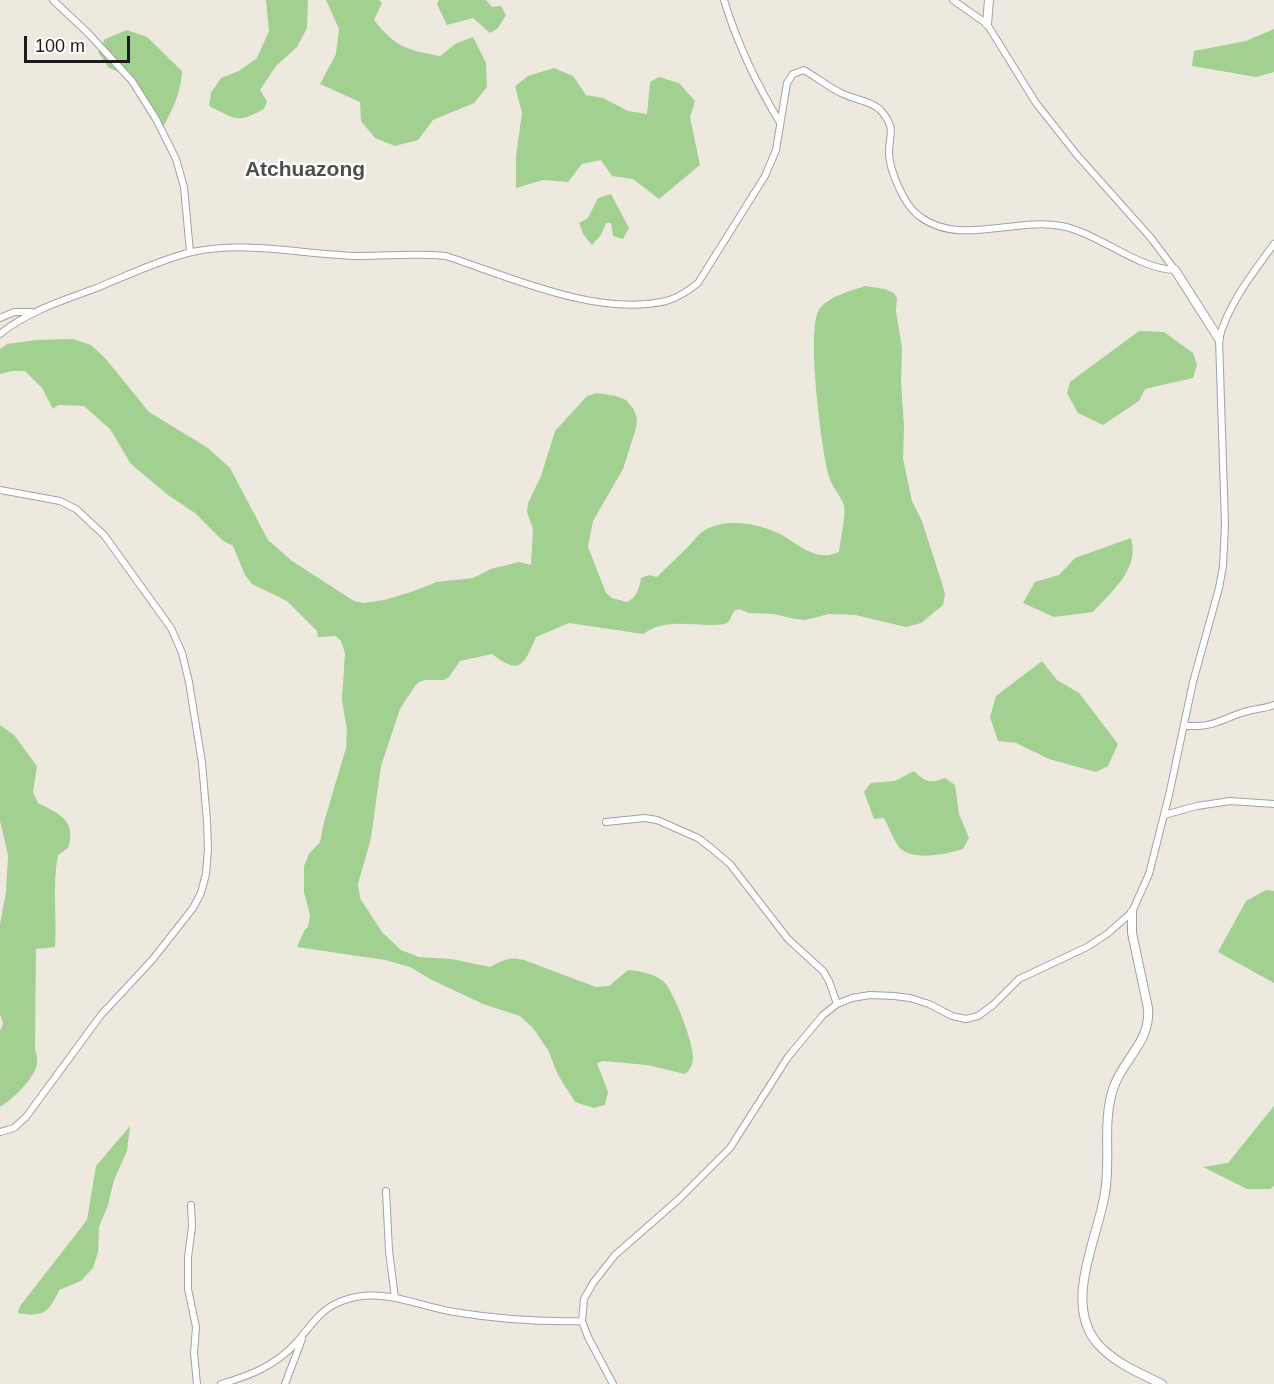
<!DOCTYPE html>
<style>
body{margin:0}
#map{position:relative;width:1274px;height:1384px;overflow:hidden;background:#eee9df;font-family:Arial,sans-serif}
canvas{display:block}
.scale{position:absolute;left:24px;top:36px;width:106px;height:27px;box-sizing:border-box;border:3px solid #1b1b1b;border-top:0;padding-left:8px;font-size:18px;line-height:21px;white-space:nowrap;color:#1b1b1b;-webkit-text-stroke:4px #fff;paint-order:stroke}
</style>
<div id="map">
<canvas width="1274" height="1384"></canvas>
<div class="scale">100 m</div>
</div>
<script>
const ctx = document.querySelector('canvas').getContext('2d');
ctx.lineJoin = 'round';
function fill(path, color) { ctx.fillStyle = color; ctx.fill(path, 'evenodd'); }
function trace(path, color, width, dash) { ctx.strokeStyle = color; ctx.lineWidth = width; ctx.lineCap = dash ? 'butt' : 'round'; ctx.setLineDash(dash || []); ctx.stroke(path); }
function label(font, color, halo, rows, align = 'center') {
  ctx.font = font + ' Arial,sans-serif'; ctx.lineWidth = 5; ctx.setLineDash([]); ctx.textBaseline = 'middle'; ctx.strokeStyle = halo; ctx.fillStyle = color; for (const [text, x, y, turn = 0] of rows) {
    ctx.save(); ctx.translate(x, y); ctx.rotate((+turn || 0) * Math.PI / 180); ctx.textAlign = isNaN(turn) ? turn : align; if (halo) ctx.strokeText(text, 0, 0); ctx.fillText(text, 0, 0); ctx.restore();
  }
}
const forest = new Path2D(`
 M266 0H308L307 28 297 47 276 66 260 90 267 101 264 109C236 124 236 119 209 106L211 93 221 78 239 71 257 58 269 31Z
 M326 0H379L382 3 374 20C395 47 407 50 440 56L457 43 473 37 486 63 487 87 474 103 433 120 418 140 395 146 375 138 361 121 360 102 320 84 336 54 339 29Z
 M439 0H486L492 7 501 6 506 15 498 28 490 33 473 18 447 25 437 4Z
 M1274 29V72L1256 77 1192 66 1194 51 1246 41Z
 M127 30 147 37 182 71C181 92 173 109 163 127L140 88 129 76 109 68 98 52 105 39Z
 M554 68 573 76 586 95 603 98 628 111 647 114 650 82 659 77 679 83 695 101 690 117 700 165 659 199 633 179 612 176 601 160 582 164 568 182 543 180 516 188V156L522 113 515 86 528 76Z
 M611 194 629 228 623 239 613 236 611 223H606L601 235 592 245 583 234 579 223 588 218 598 198Z
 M865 286 885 289 894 293 897 298 896 311 902 348 901 381 904 427 903 459 912 501 922 521 944 590 945 595 943 605 921 623 906 627 855 615 829 614 805 620 795 619 774 614 749 613 739 609 734 611 729 621 725 624C696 628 669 616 643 634L569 623 536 637C524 665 520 676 492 654L460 661 449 677 444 680H425L419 682 415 686 400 709 381 766 371 838 358 884 360 898 382 932 401 950 419 957 451 959 490 967C503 960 509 956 524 960L596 987 609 986 628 970C639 971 653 973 663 981 673 989 694 1044 693 1058 693 1065 690 1070 685 1074L647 1065 603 1061 597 1063 608 1092 605 1105 594 1108 575 1102 558 1075 548 1050 533 1028 520 1016 483 1004 432 980 410 967 385 960 297 947 304 931 308 927 310 915 304 892V866L309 854 320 842 324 822 346 748 347 730 342 700 345 653 341 641 336 636 318 637 317 631 287 601 252 584 245 575 233 546 222 540 195 513 168 495 131 464 110 429 84 406 58 405 53 409 42 388 25 371H13L0 374V349L7 344 37 340 73 339 91 345 105 358 149 412 208 448 230 468 268 540 292 561 354 601 364 603 384 600 411 592 437 582 473 578 491 569 519 562 531 565 533 529 527 512 528 503 541 476 555 431 587 396 597 393 616 396 626 400 633 408 637 418 636 428 623 469 593 521 588 547 606 593 612 598 627 602C637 597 639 589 641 578L649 575 657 577C667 567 677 557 687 548 694 541 698 533 707 529 729 518 759 524 780 534 799 544 816 563 839 552 840 541 846 516 844 506 841 496 832 487 829 477 822 452 805 326 820 308 830 296 850 291 865 286Z
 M1139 331 1164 332 1193 353 1197 365 1193 378 1145 389 1139 401 1103 425 1078 413 1067 393 1070 382Z
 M1131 538C1140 569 1112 591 1093 612L1054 617 1023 603 1035 582 1059 575 1075 558Z
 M1042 661 1057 680 1079 693 1118 744 1108 766 1096 772 1049 759 1016 743 998 741 990 717 996 696Z
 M0 725 14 735 37 766 33 792 38 803C60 814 77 821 68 848L58 855C52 884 57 916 55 947L36 949 35 1049C36 1053 38 1060 37 1064 35 1078 12 1100 0 1107V1031L3 1024 0 1014V924L6 892 8 855 0 821Z
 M914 771C925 782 931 784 945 778L955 785 959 814 969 838 963 849C947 854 912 862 899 847 893 839 889 827 884 818L874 819 864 792 871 783 895 781Z
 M1266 890 1274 891V983L1218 952 1246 901Z
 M1274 1106V1186L1270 1189H1247L1203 1167 1228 1163Z
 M130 1126 127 1151 114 1180 108 1205 99 1227 98 1252 93 1268 81 1281 59 1290C50 1312 42 1318 18 1313L20 1306 87 1220 96 1166Z`);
const minor = new Path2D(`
 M53 0 88 33 132 81 156 119 176 159 184 187 190 252
 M724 0C737 43 756 83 779 121
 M953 0 987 24 1036 103 1077 155 1151 238 1175 270
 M0 318 14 312H31
 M0 334C27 312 61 301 94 289 124 277 161 259 192 252 247 240 304 255 360 256 388 256 417 253 446 256 510 277 597 317 666 301 678 298 688 291 698 283L765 176 776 150 787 83 793 74 804 70C816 77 827 86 839 92 853 100 873 100 883 113 896 130 889 134 889 152 889 170 904 205 919 216 959 247 1016 217 1061 226 1099 233 1137 269 1175 270
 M0 490 60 501 76 509 104 535 171 628 182 653 189 682 202 763 207 821 208 849 206 874 201 893 193 908 153 959 101 1015 26 1117 14 1128 0 1132
 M1185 726C1212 727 1216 722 1241 713 1252 709 1263 709 1274 705
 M1164 815 1197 806 1230 801 1274 804
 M606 822 645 818 657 820 698 838 711 848 730 864 788 939 823 971 829 981 837 1004
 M386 1191 389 1251 395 1298
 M191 1205 192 1227 188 1257V1289L196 1327 194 1353 197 1384
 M221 1384C249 1376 275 1366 296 1343 311 1326 320 1309 342 1301 380 1286 417 1306 454 1312 497 1319 538 1322 582 1321
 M285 1384 302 1339
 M613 1384 588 1337 582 1321 584 1299 593 1283 615 1255 679 1199 730 1148 788 1057 823 1015 837 1004 852 998 870 995 894 996 910 998 929 1004 952 1016 966 1019 978 1016 993 1005 1019 979 1087 947 1107 934 1132 912 1149 874 1169 795 1193 682 1219 588 1223 566 1225 525 1219 339C1228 304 1253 273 1274 244`);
const tertiary = new Path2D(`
 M987 24 989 0
 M1175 270 1219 339
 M1132 912V933L1148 1008C1151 1043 1123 1058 1113 1089 1102 1124 1111 1159 1105 1193 1098 1238 1063 1302 1097 1343 1113 1362 1139 1373 1162 1384`);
const quarterNames = [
 ["Atchuazong",305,170]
];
fill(forest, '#a1d091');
trace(minor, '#a2a2a2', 8);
trace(tertiary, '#a2a2a2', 10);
trace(minor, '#fff', 6);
trace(tertiary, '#fff', 8);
label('bold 21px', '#4e4e4e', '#fff', quarterNames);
</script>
